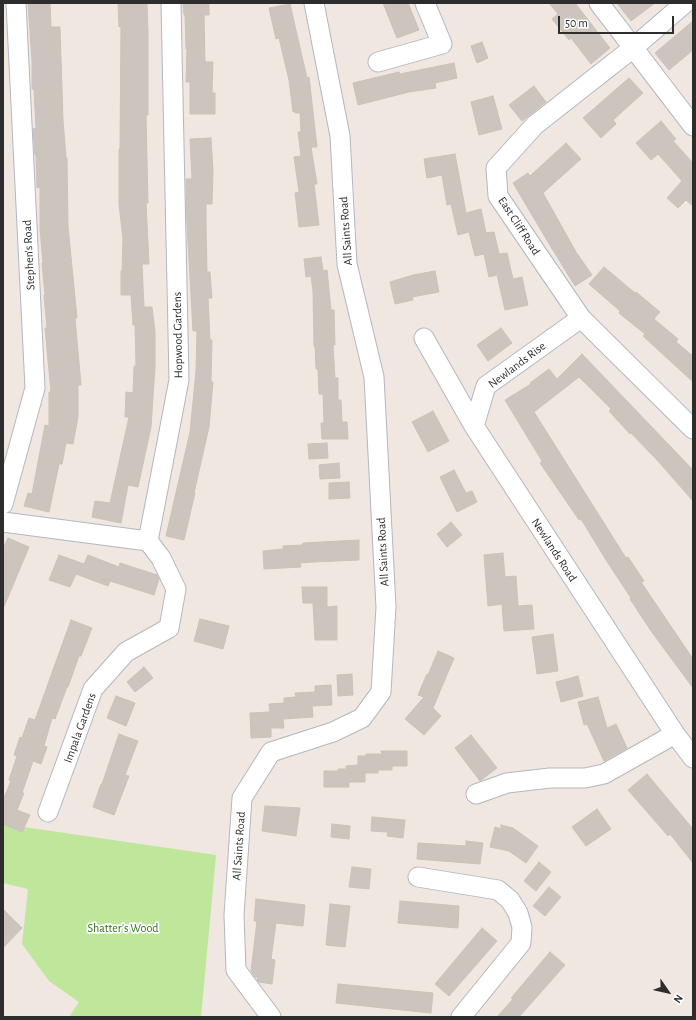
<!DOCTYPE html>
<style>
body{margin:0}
#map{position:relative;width:696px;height:1020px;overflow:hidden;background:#efe7e0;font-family:"Alegreya Sans",sans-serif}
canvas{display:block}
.frame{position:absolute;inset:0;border:4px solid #2d2d2d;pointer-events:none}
.north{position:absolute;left:648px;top:972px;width:40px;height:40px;-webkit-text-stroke:3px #fff;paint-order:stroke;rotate:124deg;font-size:11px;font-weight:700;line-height:16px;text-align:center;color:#2d2d2d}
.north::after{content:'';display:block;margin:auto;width:14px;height:18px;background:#2d2d2d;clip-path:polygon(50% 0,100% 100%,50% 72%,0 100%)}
.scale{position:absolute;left:558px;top:16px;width:116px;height:18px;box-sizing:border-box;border:2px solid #2d2d2d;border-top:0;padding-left:5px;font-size:12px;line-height:14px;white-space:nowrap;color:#2d2d2d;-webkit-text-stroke:3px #fff;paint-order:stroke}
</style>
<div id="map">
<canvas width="696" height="1020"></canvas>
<div class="frame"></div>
<div class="north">N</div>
<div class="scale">50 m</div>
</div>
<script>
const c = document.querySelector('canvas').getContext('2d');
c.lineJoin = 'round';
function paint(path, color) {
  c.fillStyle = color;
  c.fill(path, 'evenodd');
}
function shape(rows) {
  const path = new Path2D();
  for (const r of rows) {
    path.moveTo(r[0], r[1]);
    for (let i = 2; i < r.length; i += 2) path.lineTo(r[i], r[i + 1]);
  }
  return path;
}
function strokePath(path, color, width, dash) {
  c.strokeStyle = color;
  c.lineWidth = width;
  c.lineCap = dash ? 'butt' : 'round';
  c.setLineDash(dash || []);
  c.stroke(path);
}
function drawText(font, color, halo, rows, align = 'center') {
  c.font = font + ' "Alegreya Sans",sans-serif';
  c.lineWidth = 3.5;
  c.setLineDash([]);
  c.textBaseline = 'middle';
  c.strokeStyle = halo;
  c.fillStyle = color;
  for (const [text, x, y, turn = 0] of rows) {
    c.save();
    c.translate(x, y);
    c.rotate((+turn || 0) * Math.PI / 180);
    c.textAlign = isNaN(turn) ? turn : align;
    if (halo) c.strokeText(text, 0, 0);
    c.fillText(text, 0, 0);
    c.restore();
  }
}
const green = shape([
 [3,824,216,855,201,1017,69,1017,79,1002,49,981,22,944,28,889,3,883]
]);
const building = shape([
 [28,3,50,3,51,27,60,27,63,120,66,158,67,158,68,226,77,318,75,318,81,385,78,385,78,417,73,444,66,443,62,464,59,464,49,512,24,506,28,493,32,494,45,425,49,426,49,392,51,392,45,328,47,328,44,295,45,295,42,263,43,263,40,229,40,187,37,188,36,155,35,155,33,129,36,128,34,89,32,89,32,61,28,3],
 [118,3,147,3,148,31,148,115,146,115,148,203,146,203,149,264,142,264,144,307,152,307,155,332,155,367,151,427,138,487,128,485,121,523,92,517,95,501,110,503,129,417,125,417,126,392,133,393,134,366,136,366,135,325,133,325,131,295,121,295,121,271,122,271,123,239,119,204,119,149,120,149,121,26,119,27,118,3],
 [183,3,209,3,209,15,204,15,205,62,213,62,212,93,215,93,215,114,190,114,190,82,186,82,187,49,186,49,185,15,184,15,183,3],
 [383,3,408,3,419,30,397,38,383,3],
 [549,3,575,3,610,48,591,64,571,38,569,40,552,19,558,14,549,3],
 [617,3,655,3,631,21,617,3],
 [290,4,307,78,309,77,317,147,311,147,317,184,314,184,319,225,299,227,295,193,299,192,294,157,301,156,298,132,301,132,300,113,295,113,295,111,293,112,289,80,279,38,276,39,269,8,290,4],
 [693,21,693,50,669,70,655,53,693,21],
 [482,42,488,58,477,63,471,46,482,42],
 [454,63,457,78,435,83,436,88,409,92,358,105,353,83,399,72,400,74,454,63],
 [629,78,643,93,613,120,616,124,601,138,583,118,629,78],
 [534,86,546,102,522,121,509,105,534,86],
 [493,96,502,129,479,135,471,102,493,96],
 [661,121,676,139,673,141,693,163,693,206,686,200,678,208,667,198,682,181,658,154,651,160,636,143,661,121],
 [211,138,213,171,212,204,206,204,206,224,207,272,210,272,212,298,208,298,210,340,212,340,211,382,213,382,209,427,194,493,195,493,184,540,166,536,190,432,196,371,197,331,193,331,187,225,186,179,192,179,190,139,211,138],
 [566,143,581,159,543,193,576,252,592,275,575,286,551,247,513,183,528,173,530,176,566,143],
 [455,154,466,213,481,209,486,233,494,232,499,254,507,253,513,279,522,277,528,305,505,310,497,275,489,277,484,254,475,256,469,232,458,235,451,204,447,205,442,175,427,178,424,159,455,154],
 [321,257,323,271,327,270,331,310,334,310,335,345,333,345,335,378,338,378,338,400,341,400,342,422,347,422,348,439,322,439,321,423,324,423,323,394,319,394,318,369,316,369,315,346,314,346,313,291,311,276,306,277,304,259,321,257],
 [604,267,635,293,636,292,660,312,654,319,678,339,676,342,693,356,693,382,643,336,645,334,619,313,620,311,589,284,604,267],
 [435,271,439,292,412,297,413,300,395,304,390,282,413,275,435,271],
 [501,328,512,343,488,361,477,345,501,328],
 [582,354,693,470,693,501,657,460,631,433,630,434,609,411,611,409,579,377,534,412,626,558,628,557,644,581,641,582,693,659,693,688,651,631,630,599,631,598,606,560,581,519,579,520,540,463,542,461,505,400,531,384,530,383,549,369,557,379,582,354],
 [433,411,449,441,428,452,412,422,433,411],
 [327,443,328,458,309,459,308,444,327,443],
 [339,463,340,478,320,479,319,465,339,463],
 [454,470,466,493,472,491,477,502,457,512,440,477,454,470],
 [349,482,350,498,329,499,329,483,349,482],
 [451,522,462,535,447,547,437,534,451,522],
 [8,538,29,547,3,609,3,549,8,538],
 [359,540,359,560,313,562,300,563,301,567,264,569,263,551,283,549,283,546,303,545,303,543,359,540],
 [503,553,505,577,516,576,518,606,532,605,534,629,504,631,502,604,488,606,484,555,503,553],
 [59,555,84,564,88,555,119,567,120,563,157,575,159,579,154,595,110,581,108,586,76,574,70,587,49,580,59,555],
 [302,587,327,587,327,607,337,606,337,640,315,640,313,603,303,603,302,587],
 [200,619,229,626,223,649,194,641,200,619],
 [71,620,92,628,81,656,79,656,68,687,67,687,55,719,52,718,44,746,47,747,41,764,33,761,22,793,24,793,17,810,30,815,22,832,3,824,3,800,11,781,9,780,17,756,14,755,20,737,22,738,29,718,35,720,71,620],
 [553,634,558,671,537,674,532,637,553,634],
 [438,651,454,658,433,708,441,716,424,735,405,719,424,697,418,695,427,674,428,675,438,651],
 [144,667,153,678,135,692,127,682,144,667],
 [352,674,353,695,338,696,337,675,352,674],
 [578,676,583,696,561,702,556,682,578,676],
 [331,685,332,705,312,706,313,717,283,719,284,728,271,728,271,737,251,738,250,713,270,712,269,704,284,703,284,698,296,697,295,693,315,692,315,686,331,685],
 [116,696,135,703,126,726,107,718,116,696],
 [598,697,607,728,616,724,627,748,604,761,587,724,584,725,578,702,598,697],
 [119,734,138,741,125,775,129,776,114,815,93,807,101,784,102,784,119,734],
 [471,735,497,768,480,781,455,748,471,735],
 [381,751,407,751,407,766,392,766,392,770,378,770,378,773,365,773,365,782,349,782,349,787,324,787,324,771,338,771,338,769,346,769,346,766,358,765,358,756,366,756,366,754,382,754,381,751],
 [647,774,693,829,693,863,670,834,668,836,628,790,647,774],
 [265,806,300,808,296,836,262,831,265,806],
 [597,809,611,829,586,846,572,827,597,809],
 [372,817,405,820,403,838,387,836,388,832,371,831,372,817],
 [332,824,350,826,349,839,331,837,332,824],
 [501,825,513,828,538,846,526,863,509,851,490,847,495,827,501,829,501,825],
 [466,841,483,843,480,864,417,859,418,843,466,846,466,841],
 [539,862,551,872,536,891,524,881,539,862],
 [352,867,371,869,369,889,349,887,352,867],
 [549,887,561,897,545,916,533,906,549,887],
 [256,899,305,905,303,926,276,923,271,959,275,960,272,984,259,982,257,980,258,977,255,977,251,971,257,921,254,921,256,899],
 [400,901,459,906,458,928,398,923,400,901],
 [330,904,350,906,345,947,326,945,330,904],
 [3,909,22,928,3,948,3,909],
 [482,928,497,941,449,996,435,984,482,928],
 [550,952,565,965,519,1017,497,1017,513,999,511,998,550,952],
 [338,984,433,993,431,1013,336,1003,338,984]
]);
const minor = shape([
 [599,3,693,126],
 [685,3,633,48,535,125,496,168,498,196,581,318,693,429],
 [378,62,442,44,425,3],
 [424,338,474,426,675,734,693,758],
 [474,426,486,386,581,318],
 [3,504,35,388,16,3],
 [3,522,148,541,179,380,171,3],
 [476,794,507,783,550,778,585,778,604,774,675,734],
 [48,812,93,689,126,652,169,628,176,589,161,558,148,541],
 [418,877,498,890,510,900,518,913,522,927,521,943,461,1017],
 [271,1017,236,970,234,915,242,798,271,752,333,732,362,718,381,692,386,607,374,377,347,264,340,136,314,3]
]);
const streetNames = [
 ["East Cliff Road",519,226,57],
 ["All Saints Road",346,231,-94],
 ["Stephen's Road",29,255,-93],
 ["Hopwood Gardens",178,335,-91],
 ["Newlands Rise",517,365,-37],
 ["Newlands Road",554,550,57],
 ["All Saints Road",383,552,-93],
 ["Impala Gardens",80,728,-70],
 ["All Saints Road",239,846,-86]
];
const parkNames = [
 ["Shatter's Wood",123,928]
];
paint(green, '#bee79b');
paint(building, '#cbc5be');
strokePath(building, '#cbc2b9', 1);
strokePath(minor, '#b3b7c1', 21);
strokePath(minor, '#fff', 19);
drawText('12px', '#2d2d2d', '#fff', streetNames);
drawText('12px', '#356f18', '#fff', parkNames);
</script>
